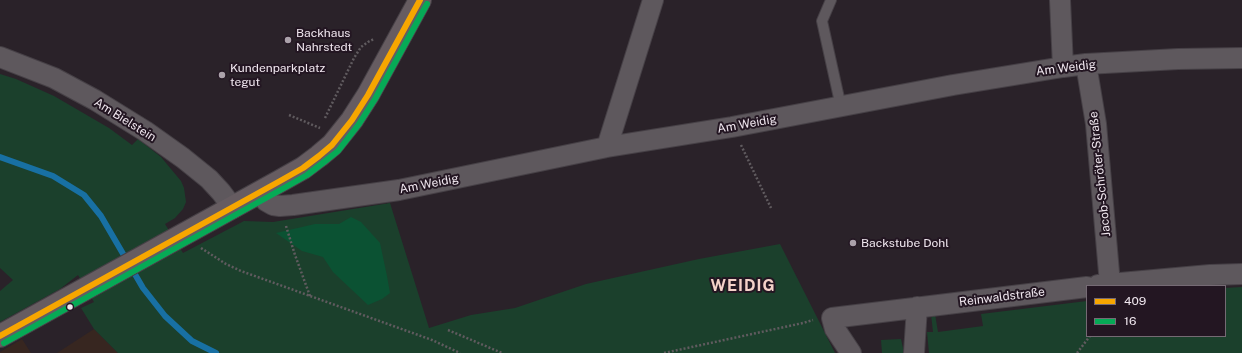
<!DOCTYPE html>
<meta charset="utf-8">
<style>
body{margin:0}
#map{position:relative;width:1242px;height:353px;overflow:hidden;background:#2a2229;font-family:"Public Sans",sans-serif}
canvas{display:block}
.legend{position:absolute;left:1086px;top:285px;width:140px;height:52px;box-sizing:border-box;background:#231622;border:1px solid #756a74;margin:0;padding:5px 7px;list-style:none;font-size:12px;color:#f0e7ef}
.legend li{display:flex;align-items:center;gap:8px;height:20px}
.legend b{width:20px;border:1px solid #756a74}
</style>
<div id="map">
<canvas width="1242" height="353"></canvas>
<ul class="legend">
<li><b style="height:5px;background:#f7a600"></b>409</li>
<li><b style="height:5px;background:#06aa56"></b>16</li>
</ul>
</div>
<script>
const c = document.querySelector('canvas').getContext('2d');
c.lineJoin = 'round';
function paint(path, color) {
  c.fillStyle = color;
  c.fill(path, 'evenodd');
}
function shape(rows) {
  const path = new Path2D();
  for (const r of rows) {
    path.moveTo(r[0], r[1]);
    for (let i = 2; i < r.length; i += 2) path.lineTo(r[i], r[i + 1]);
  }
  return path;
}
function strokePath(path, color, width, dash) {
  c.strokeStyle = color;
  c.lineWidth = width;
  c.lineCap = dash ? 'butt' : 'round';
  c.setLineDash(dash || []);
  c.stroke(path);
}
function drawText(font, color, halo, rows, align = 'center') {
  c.font = font + ' "Public Sans",sans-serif';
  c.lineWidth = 4;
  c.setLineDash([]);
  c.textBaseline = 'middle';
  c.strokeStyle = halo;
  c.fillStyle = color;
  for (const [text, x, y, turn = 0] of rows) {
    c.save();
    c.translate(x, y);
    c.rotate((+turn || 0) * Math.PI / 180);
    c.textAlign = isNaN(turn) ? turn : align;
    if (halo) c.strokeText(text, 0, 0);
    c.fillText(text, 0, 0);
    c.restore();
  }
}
const commercial = shape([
 [94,329,118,353,57,353],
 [22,339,31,353,0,353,0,352]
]);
const green = shape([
 [0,74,16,79,54,96,109,128,132,145,138,139,161,157,181,181,184,188,186,202,183,209,175,218,165,224,183,253,244,221,273,222,390,203,429,328,471,315,515,308,586,284,699,259,780,244,835,353,118,353,94,329,81,308,94,302,78,275,60,289,0,322,0,291,13,280,0,268],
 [1242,287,1242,353,929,353,927,332,933,332,931,314,935,314,938,332,983,326,981,314,1087,301,1087,336,1225,336,1225,288],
 [901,339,904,353,882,353,881,340]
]);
const forest = shape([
 [351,217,361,222,380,243,387,276,390,293,382,299,368,305,333,272,323,257,302,251,276,233,315,224,339,224]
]);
const stream = shape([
 [0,157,53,176,84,195,101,216,143,288,165,316,192,341,216,353]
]);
const path = shape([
 [289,115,320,128],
 [325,118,354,58,361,47,368,42,374,39],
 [741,145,771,208],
 [286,226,295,255,310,296],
 [201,248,226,264,241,271,432,340,460,353],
 [448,330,502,353],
 [664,353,803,323,813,320],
 [1077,353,1090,336]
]);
const lane = shape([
 [831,0,822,21,841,107]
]);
const street = shape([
 [1060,0,1063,67],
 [0,57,54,78,95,100,145,131,183,158,209,179,221,192,233,208],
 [1086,64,1096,124,1110,284],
 [607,147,653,0],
 [260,192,266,201,273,205,280,206,293,205,399,190,607,147,732,127,953,85,1063,67,1086,64,1178,59,1242,58],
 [1098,285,1210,275,1242,274],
 [851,353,835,329,832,318,1087,287],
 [914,353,917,307]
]);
const secondary = shape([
 [0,336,280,181,303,168,319,156,332,145,352,120,368,95,420,0]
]);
const bus1 = shape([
 [0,336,280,181,303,168,319,156,332,145,352,120,368,95,420,0]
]);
const bus2 = shape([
 [4,343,284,188,307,175,324,162,338,151,359,124,375,99,427,4]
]);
const markers = [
 [288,40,4,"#aba2aa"],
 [222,75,4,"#aba2aa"],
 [853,243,4,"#aba2aa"],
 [70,307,3.5,"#f0e7ef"]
];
const poiNames = [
 ["Backhaus",296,33],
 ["Nahrstedt",296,47],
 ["Kundenparkplatz",230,68],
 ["tegut",230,82],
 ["Backstube Dohl",861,243]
];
const streetNames = [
 ["Am Weidig",1066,68,-7],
 ["Am Bielstein",125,120,32],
 ["Am Weidig",747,124,-10],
 ["Jacob-Schröter-Straße",1100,174,-96],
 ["Am Weidig",429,184,-11],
 ["Reinwaldstraße",1002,297,-7]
];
const districtNames = [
 ["WEIDIG",743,286]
];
paint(commercial, '#372620');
paint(green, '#1b402c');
paint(forest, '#0b5233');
strokePath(stream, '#1870a3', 6);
strokePath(lane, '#464046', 12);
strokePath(street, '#464046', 22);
strokePath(secondary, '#464046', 24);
strokePath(path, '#605b5f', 2.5, [2, 2]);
strokePath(lane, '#5e585d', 10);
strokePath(street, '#5e585d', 20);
strokePath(secondary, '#665c61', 22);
strokePath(bus1, '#f7a600', 6);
strokePath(bus2, '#06aa56', 6);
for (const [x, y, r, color] of markers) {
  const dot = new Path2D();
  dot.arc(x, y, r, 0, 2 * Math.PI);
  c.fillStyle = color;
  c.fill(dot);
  strokePath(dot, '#231622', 1.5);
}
drawText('12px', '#f0e7ef', '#231622', poiNames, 'left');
drawText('12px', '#f0e7ef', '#231622', streetNames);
c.letterSpacing = '1px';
drawText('bold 16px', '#f4d2c9', '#231622', districtNames);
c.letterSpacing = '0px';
</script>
